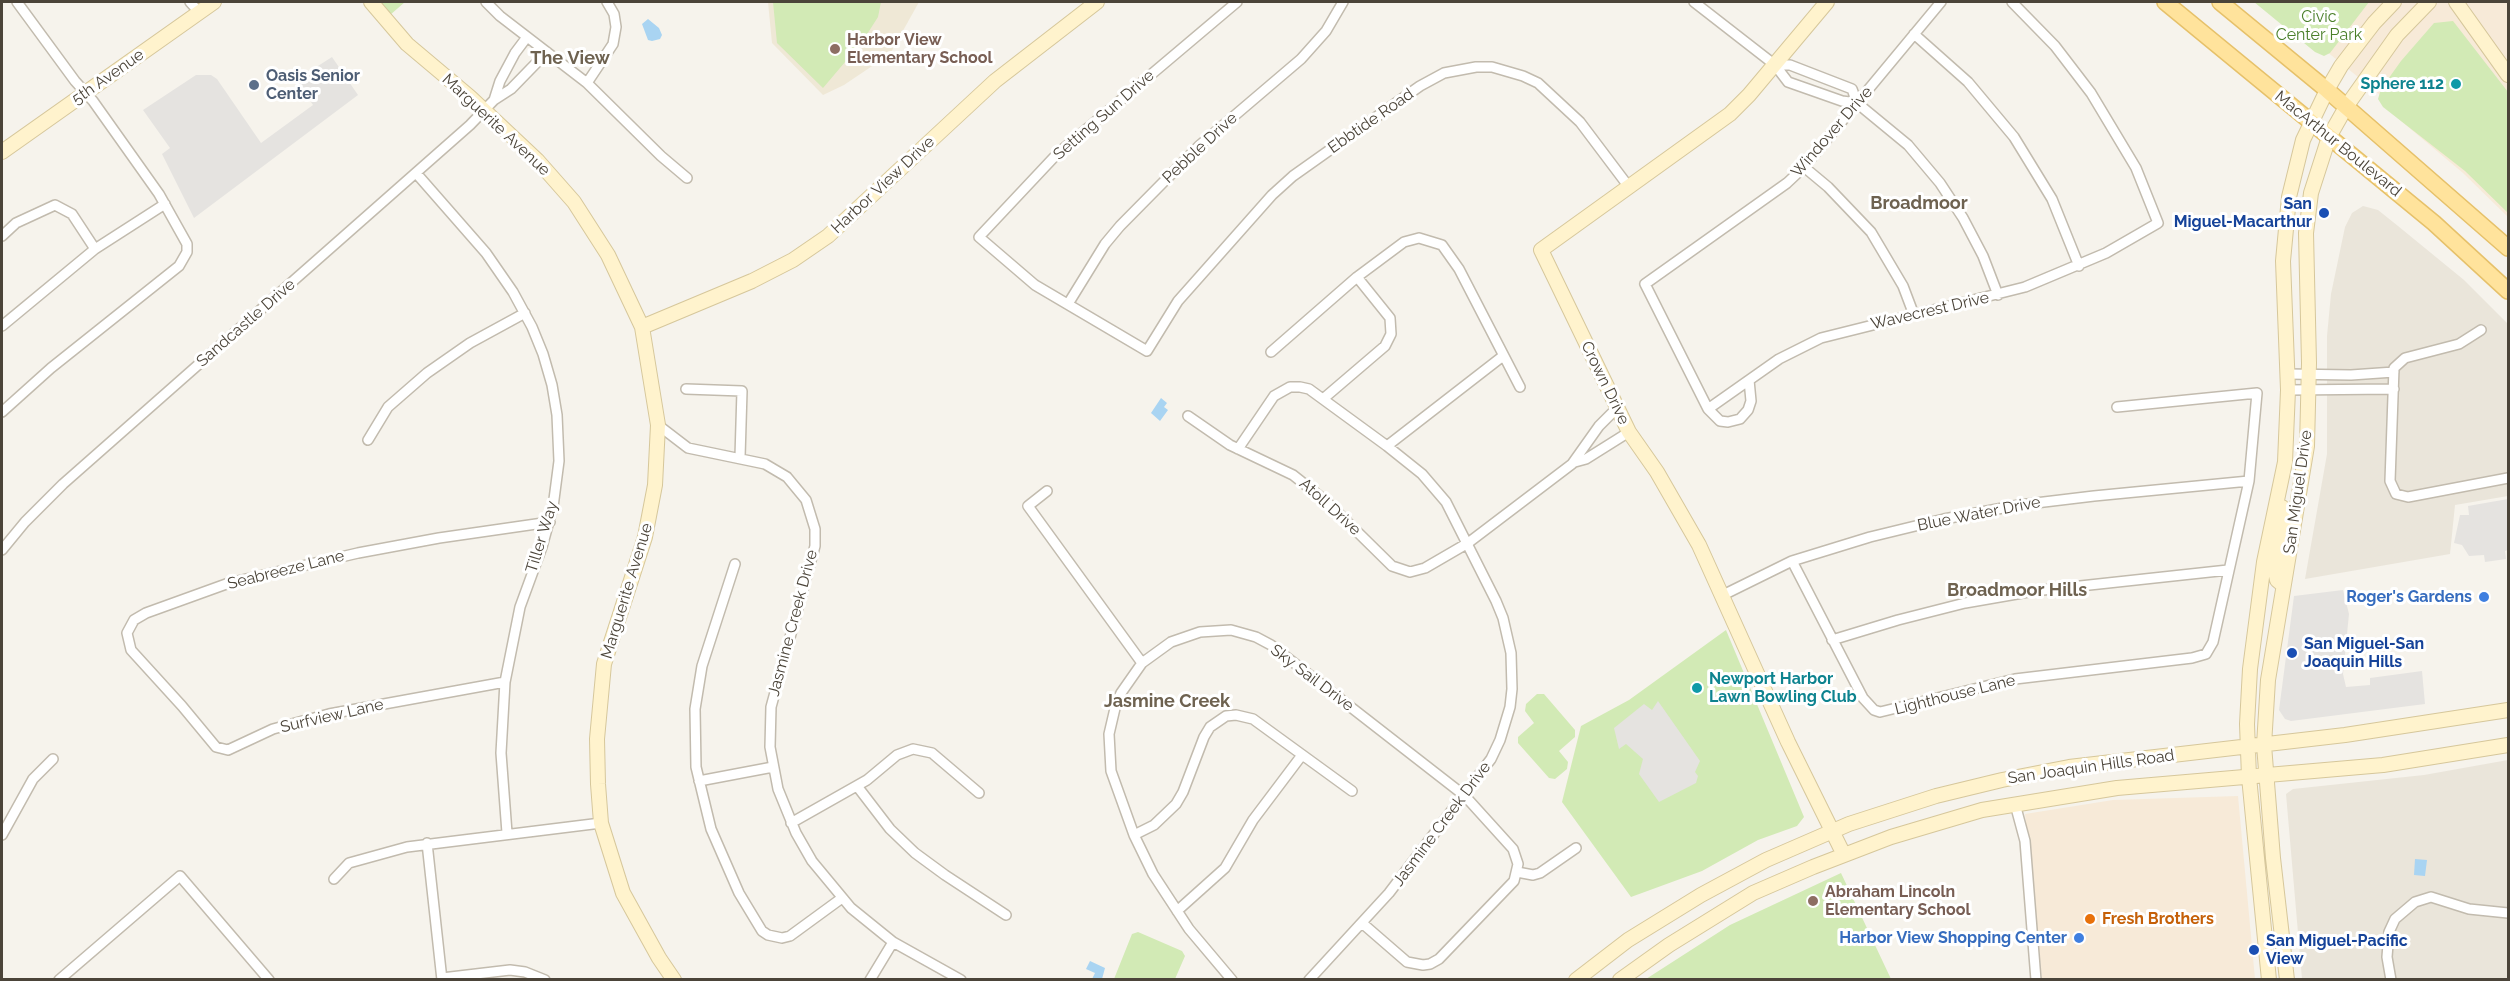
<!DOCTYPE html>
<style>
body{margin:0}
#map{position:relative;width:2510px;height:981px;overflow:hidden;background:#f6f3ec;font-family:Raleway,sans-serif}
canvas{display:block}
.frame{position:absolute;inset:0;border:3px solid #4b4439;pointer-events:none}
</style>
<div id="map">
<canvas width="2510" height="981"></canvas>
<div class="frame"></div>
</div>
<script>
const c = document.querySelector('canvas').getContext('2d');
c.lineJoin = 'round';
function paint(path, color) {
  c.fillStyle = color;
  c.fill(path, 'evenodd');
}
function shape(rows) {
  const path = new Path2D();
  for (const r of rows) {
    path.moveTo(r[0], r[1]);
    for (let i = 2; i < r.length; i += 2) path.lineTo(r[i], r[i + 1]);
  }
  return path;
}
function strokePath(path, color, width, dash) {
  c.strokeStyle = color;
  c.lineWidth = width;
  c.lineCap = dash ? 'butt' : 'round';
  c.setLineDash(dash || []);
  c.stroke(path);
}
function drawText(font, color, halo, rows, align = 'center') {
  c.font = font + ' Raleway,sans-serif';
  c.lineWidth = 6;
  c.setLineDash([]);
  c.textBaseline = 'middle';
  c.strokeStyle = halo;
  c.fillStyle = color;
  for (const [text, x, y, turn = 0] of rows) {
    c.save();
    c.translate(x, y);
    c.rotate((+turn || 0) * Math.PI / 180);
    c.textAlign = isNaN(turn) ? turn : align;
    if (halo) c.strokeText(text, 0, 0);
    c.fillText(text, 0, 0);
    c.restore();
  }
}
const residential = shape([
 [2363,206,2378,210,2398,226,2464,280,2508,324,2508,496,2455,505,2450,554,2305,579,2327,454,2327,336,2331,294,2345,227,2352,213],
 [2508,760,2508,979,2302,979,2286,794,2293,789,2424,775]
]);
const commercial = shape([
 [2257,2,2508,2,2508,217,2463,173,2382,105,2379,94,2326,51],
 [2238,796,2255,979,2042,979,2025,814,2113,800]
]);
const education = shape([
 [768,2,919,2,890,54,844,85,823,95,772,43]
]);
const green = shape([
 [380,2,405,2,390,15],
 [773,2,881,2,878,17,862,42,823,88,777,43],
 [2254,2,2369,2,2330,53,2324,56,2315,52],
 [2453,21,2508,92,2508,213,2465,171,2383,107,2378,99,2381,89,2401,61,2434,23],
 [1726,630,1804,817,1797,826,1758,840,1702,871,1631,897,1562,802,1581,726,1629,700],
 [1537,694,1544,694,1575,730,1575,737,1559,751,1568,762,1567,769,1555,779,1549,778,1518,743,1518,737,1534,723,1525,711,1526,704],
 [1841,873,1891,979,1646,979,1730,925],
 [1138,932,1182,951,1185,956,1175,979,1114,979,1132,934]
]);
const parking = shape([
 [332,57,358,95,194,218,162,154,170,148,143,110,196,75,211,75,217,79,261,143,313,105,296,80],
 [2508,499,2508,550,2505,551,2506,559,2485,562,2484,555,2469,556,2462,545,2454,543,2460,515,2469,515,2468,506],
 [2343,590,2349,614,2343,674,2346,687,2370,685,2370,678,2422,671,2425,704,2291,721,2285,719,2279,710,2294,596],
 [1658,701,1700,761,1695,772,1698,776,1696,783,1659,802,1639,774,1643,759,1626,744,1619,749,1614,728,1644,704,1652,710]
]);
const water = shape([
 [648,19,659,28,662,35,660,39,652,41,648,40,642,24],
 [1161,398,1167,403,1164,407,1168,410,1160,421,1151,413],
 [2415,859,2427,860,2425,876,2414,875],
 [1090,961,1105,968,1102,979,1092,979,1095,973,1086,969]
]);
const street = shape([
 [190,2,199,12],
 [486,2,500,16,587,83,661,156,687,178],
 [1237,2,1057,154,979,237,1035,285,1147,351,1178,301,1272,195,1293,176,1420,86,1444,73,1476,67,1492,67,1523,76,1538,83,1580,122,1629,187],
 [1694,2,1775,65,1788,82,1842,101,1857,103,1908,145,1940,183,1963,218,1983,256,1998,295],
 [1914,34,1968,82,2014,137,2052,199,2079,266],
 [1775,65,1790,65,1852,89,1857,103],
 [587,83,613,44,616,27,614,14,607,2],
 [494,100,500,81,515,53,527,37],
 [1804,167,1828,187,1871,232,1903,286,1914,315],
 [416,173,486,253,513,292,532,327,543,354,552,385,557,415,559,461,553,507,542,547,520,607,505,682,501,753,507,833],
 [2,236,16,223,55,205,72,214,95,249],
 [1068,304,1105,244,1120,226,1200,145,1301,59,1326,31,1343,2],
 [2,326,95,249,165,204],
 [2481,330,2459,344,2405,358,2394,368,2390,481,2396,494,2408,497,2508,478],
 [1271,352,1357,277,1404,242,1419,238,1442,245,1459,269,1520,387],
 [2288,374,2351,375,2394,372],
 [1749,380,1751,401,1748,410,1740,419,1728,422,1720,421,1708,409,1645,284,1787,183,1804,167,1941,2],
 [686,389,742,391,740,457],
 [2288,390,2394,389],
 [1323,399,1385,346,1391,334,1390,318,1357,277],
 [1708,409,1779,359,1821,338,2025,287,2106,253,2158,223,2136,168,2091,93,2055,46,2012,2],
 [2,412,51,368,179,266,187,252,187,244,159,194,93,101,75,81,17,2],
 [1188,416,1230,445,1293,475,1327,502,1392,566,1410,572,1425,568,1468,543,1572,464,1599,426,1617,408],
 [658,425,688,448,765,464,787,477,806,500,815,529,815,546,771,707,770,747,778,789,796,833,812,861,851,908,893,942,961,980],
 [368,440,388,407,427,373,470,343,525,313],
 [1387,446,1503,356],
 [1238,449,1274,396,1290,387,1300,387,1309,389,1387,446,1422,474,1446,502,1496,601,1503,618,1511,653,1512,689,1510,707,1500,740,1491,759,1389,893,1309,980],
 [1575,462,1586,459,1629,432],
 [1047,491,1028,506,1142,663],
 [2,550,25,522,63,484,470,125,494,100,511,89,547,52],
 [1792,561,1863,698,1874,710,1880,712,2015,679,2192,658,2206,654,2213,642,2249,481,2257,393,2117,407],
 [735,564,702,666,695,709,696,767,711,829,739,893,762,931,768,935,782,938,790,936,842,898],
 [1721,596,1792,561,1870,537,1944,519,2019,505,2094,496,2249,481],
 [1832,640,1898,620,1965,603,2034,591,2228,570],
 [505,682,329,714,273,729,228,750,216,747,182,706,131,650,127,633,134,620,146,613,229,583,358,553,439,538,550,522],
 [699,781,773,767],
 [857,786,890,829,915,853,945,875,1006,915],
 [2015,804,2025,841,2036,980],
 [791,823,867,780,897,755,913,749,932,753,979,793],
 [2,835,33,779,53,759],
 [1134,835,1154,825,1176,804,1183,792,1204,737,1210,727,1226,716,1236,715,1253,719,1352,791],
 [427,843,442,980],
 [1517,872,1533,875,1540,873,1576,848],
 [334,879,349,863,407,847,601,823],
 [1177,911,1225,868,1253,820,1302,755],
 [442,978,510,970,525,972,545,980],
 [59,980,180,876,269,980],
 [870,980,893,942],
 [1232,980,1189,929,1153,874,1134,835,1111,771,1109,734,1116,704,1121,693,1142,663,1171,642,1200,632,1231,630,1256,637,1271,645,1465,796,1513,849,1518,864,1514,881,1439,959,1430,964,1423,965,1407,962,1362,923],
 [2391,980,2387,957,2389,932,2395,919,2415,902,2431,897,2469,909,2508,913]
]);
const secondary = shape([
 [371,2,407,44,470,97,537,160,574,202,608,255,642,327,658,425,655,485,645,537,604,664,597,739,598,784,601,823,623,893,659,958,674,980],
 [1827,2,1749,95,1730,114,1541,250,1629,432,1657,472,1699,545,1788,742,1844,855],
 [2456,2,2508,75],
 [2,152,214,2],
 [642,327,752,281,793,260,828,236,995,81,1097,2],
 [2282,507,2283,516,2275,571,2277,580,2283,585],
 [1576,980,1628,940,1701,895,1766,860,1849,824,1936,796,2002,780,2069,767,2345,735,2508,710],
 [1620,980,1669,945,1753,893,1813,867,1891,837,1982,810,2117,788,2383,765,2508,745],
 [2269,980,2249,777,2247,724,2250,669,2264,562,2285,462,2288,390,2283,261,2289,197,2303,140,2327,90,2341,66,2374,23,2394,2],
 [2287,980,2273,858,2264,745,2268,680,2307,446,2309,363,2306,233,2311,193,2329,137,2346,107,2397,35,2429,2]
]);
const primary = shape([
 [2165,2,2434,223,2508,291],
 [2220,2,2327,90,2508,248]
]);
const markers = [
 [835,49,6,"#8d6e63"],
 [2456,84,6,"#0f9aa8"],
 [254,85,6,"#5c6f8a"],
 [2324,213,6,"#1a4fb4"],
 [2484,597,6,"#3f7fe0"],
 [2292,653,6,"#1a4fb4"],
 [1697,688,6,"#0f9aa8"],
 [1813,901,6,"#8d6e63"],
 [2090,919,6,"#e8710a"],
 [2079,938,6,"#3f7fe0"],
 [2254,950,6,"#1a4fb4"]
];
const parkNames = [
 ["Civic",2319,17],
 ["Center Park",2319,35]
];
const educationNames = [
 ["Harbor View",847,40],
 ["Elementary School",847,58],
 ["Abraham Lincoln",1825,892],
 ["Elementary School",1825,910]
];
const serviceNames = [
 ["Oasis Senior",266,76],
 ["Center",266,94]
];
const streetNames = [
 ["5th Avenue",108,77,-35],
 ["Setting Sun Drive",1104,115,-41],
 ["Ebbtide Road",1371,121,-35],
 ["Marguerite Avenue",496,125,43],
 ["Windover Drive",1832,132,-49],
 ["MacArthur Boulevard",2338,144,39],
 ["Pebble Drive",1200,148,-43],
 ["Harbor View Drive",883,185,-43],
 ["Wavecrest Drive",1930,311,-13],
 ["Sandcastle Drive",246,323,-41],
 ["Crown Drive",1605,383,64],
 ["San Miguel Drive",2298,492,-82],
 ["Atoll Drive",1330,507,42],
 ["Blue Water Drive",1979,514,-11],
 ["Tiller Way",542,537,-73],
 ["Seabreeze Lane",286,570,-14],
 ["Marguerite Avenue",627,591,-73],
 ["Jasmine Creek Drive",793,623,-75],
 ["Sky Sail Drive",1312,678,37],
 ["Lighthouse Lane",1955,695,-14],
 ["Surfview Lane",332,716,-13],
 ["San Joaquin Hills Road",2091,767,-8],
 ["Jasmine Creek Drive",1442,824,-53]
];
const cultureNames = [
 ["Sphere 112",2444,84],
 ["Newport Harbor",1709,679,"left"],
 ["Lawn Bowling Club",1709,697,"left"]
];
const transitNames = [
 ["San",2312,204,"right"],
 ["Miguel-Macarthur",2312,222,"right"],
 ["San Miguel-San",2304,644],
 ["Joaquin Hills",2304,662],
 ["San Miguel-Pacific",2266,941],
 ["View",2266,959]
];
const shopNames = [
 ["Roger's Gardens",2472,597],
 ["Harbor View Shopping Center",2067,938]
];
const foodNames = [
 ["Fresh Brothers",2102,919]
];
const neighbourhoodNames = [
 ["The View",570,59],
 ["Broadmoor",1919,204],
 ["Broadmoor Hills",2017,591],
 ["Jasmine Creek",1167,702]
];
paint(residential, '#eae5da');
paint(commercial, '#f7ead8');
paint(education, '#efe8d6');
paint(green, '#d2eab5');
paint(parking, '#e5e3e0');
paint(water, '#a9d4f2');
strokePath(street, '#c2bbae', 12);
strokePath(secondary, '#d6c79b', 16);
strokePath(primary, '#e6c16a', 18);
strokePath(street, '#fff', 9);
strokePath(secondary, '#fff3cd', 14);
strokePath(primary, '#ffe39c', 15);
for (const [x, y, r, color] of markers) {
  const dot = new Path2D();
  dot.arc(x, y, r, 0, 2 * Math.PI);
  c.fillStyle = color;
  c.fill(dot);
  strokePath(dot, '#fff', 2);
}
drawText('16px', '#4a7f2a', '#fff', parkNames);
drawText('bold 16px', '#785e54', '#fff', educationNames, 'left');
drawText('bold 16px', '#4e5e75', '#fff', serviceNames, 'left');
drawText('16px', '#4b4439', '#fff', streetNames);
drawText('bold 16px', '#0d838f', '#fff', cultureNames, 'right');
drawText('bold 16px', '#164399', '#fff', transitNames, 'left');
drawText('bold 16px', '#366cbe', '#fff', shopNames, 'right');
drawText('bold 16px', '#c56008', '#fff', foodNames, 'left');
drawText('bold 18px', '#6e6250', '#fff', neighbourhoodNames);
</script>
